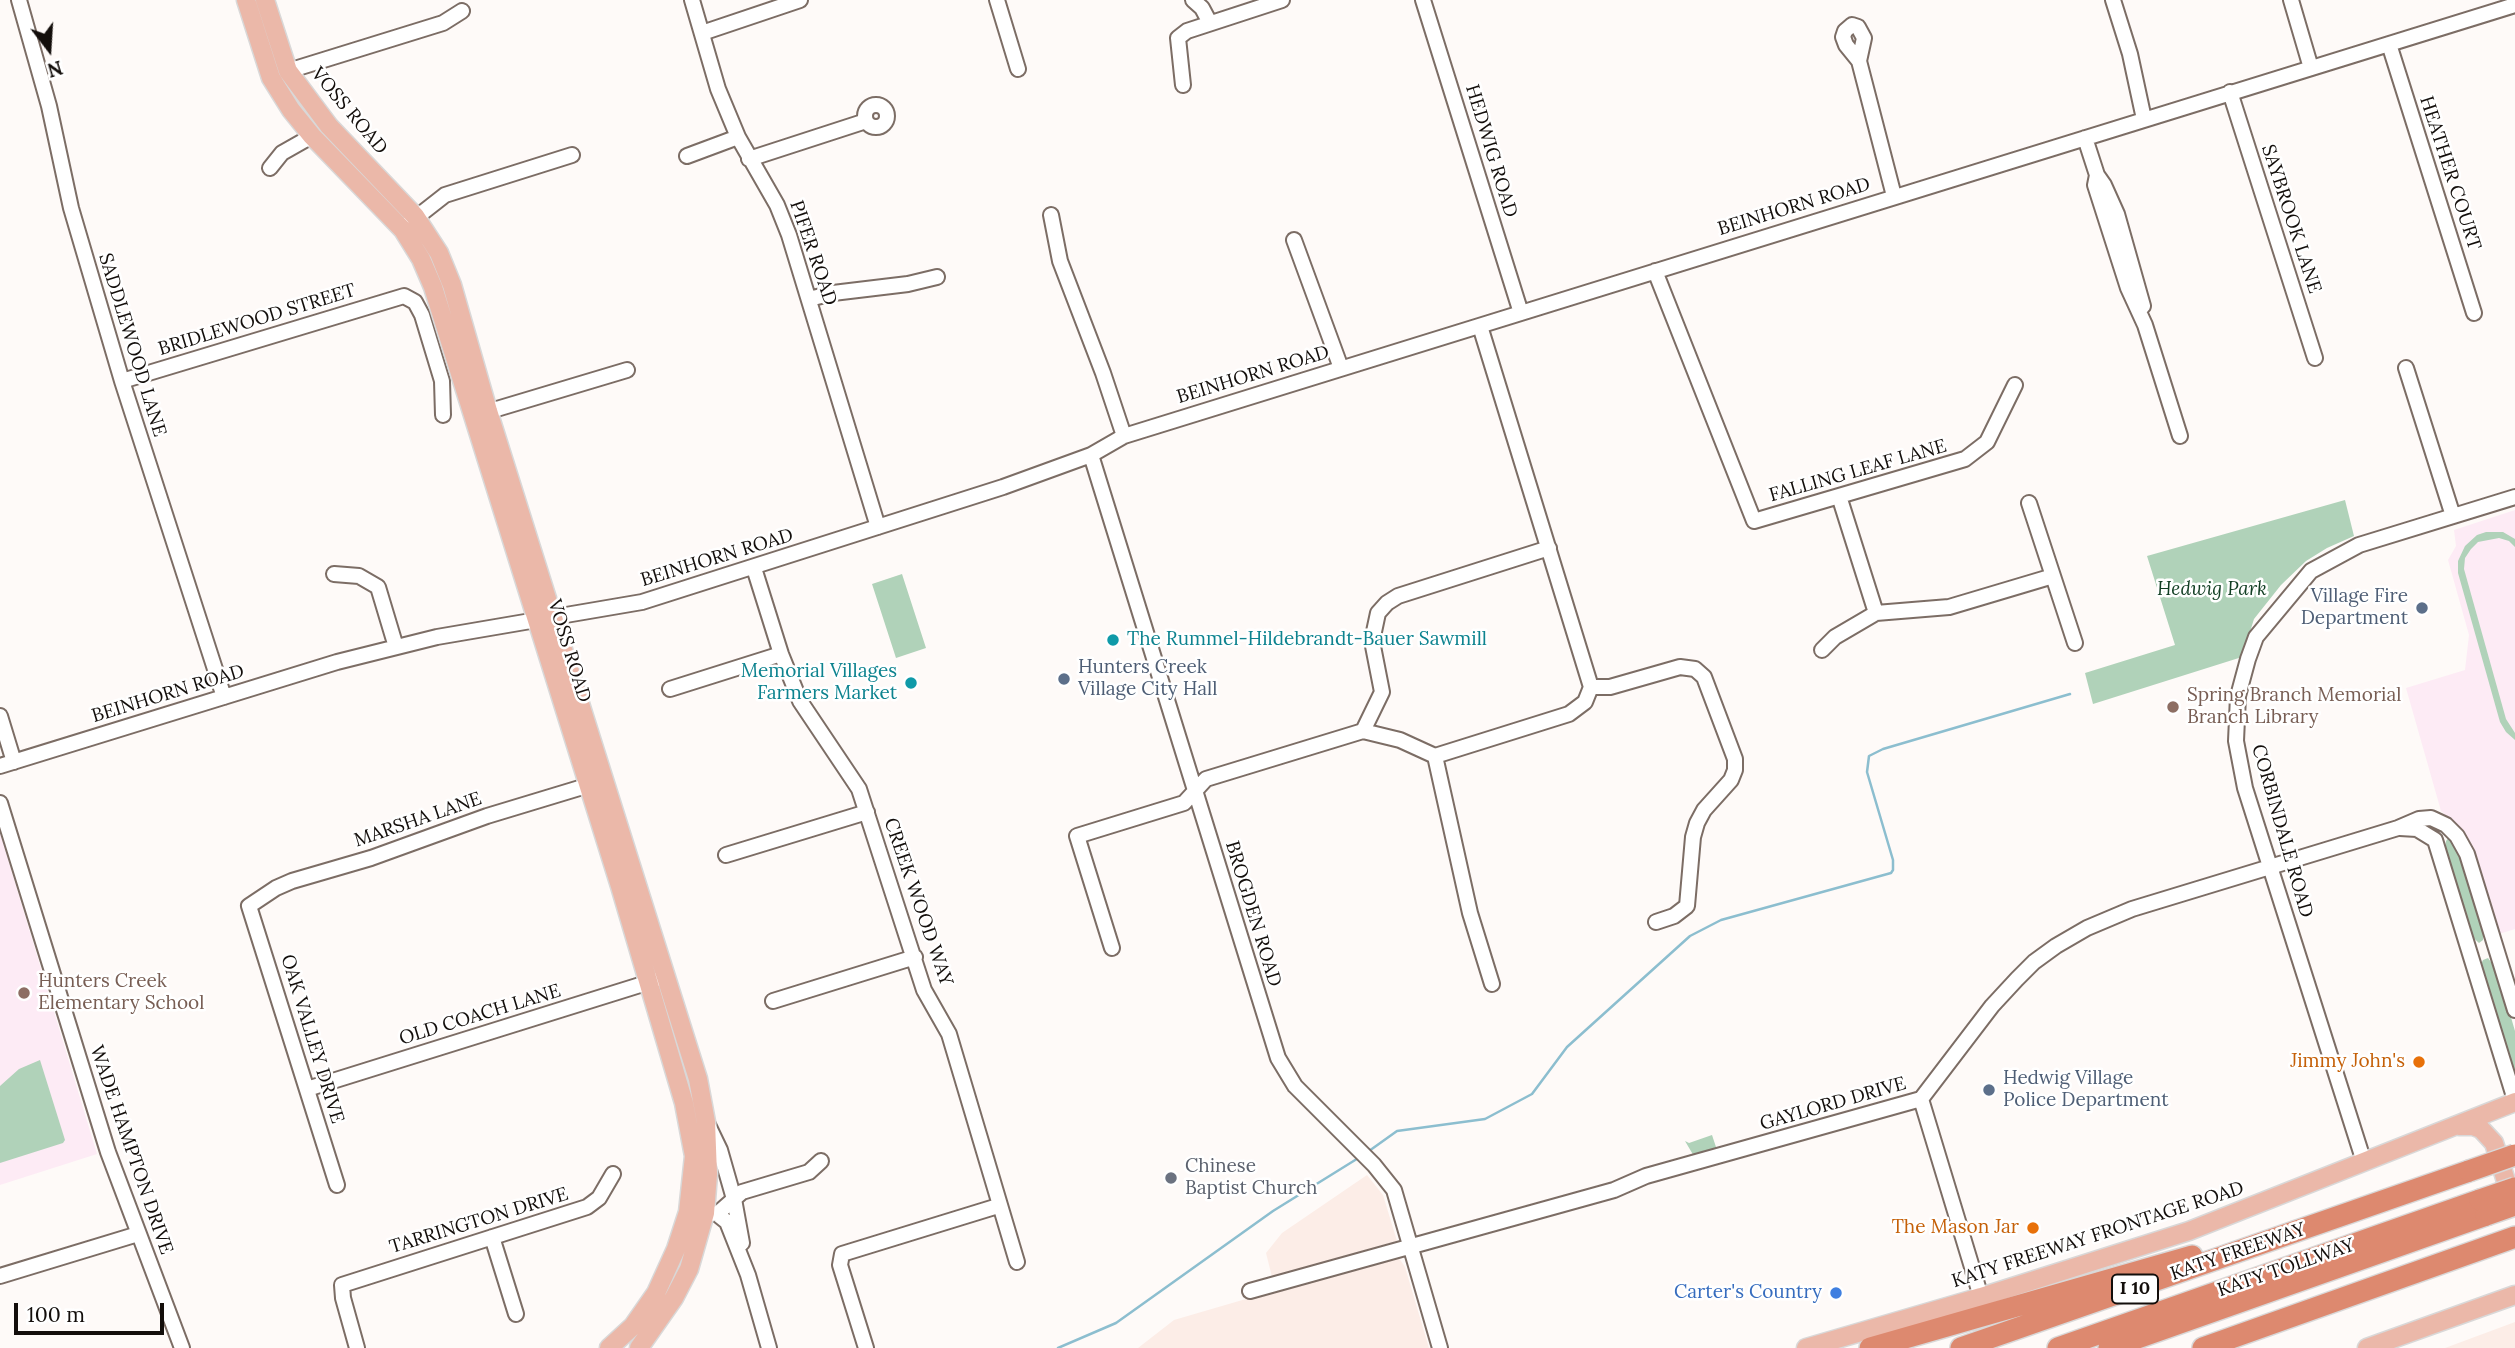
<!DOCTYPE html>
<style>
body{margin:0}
#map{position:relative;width:2515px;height:1348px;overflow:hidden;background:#fefaf8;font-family:Lora,serif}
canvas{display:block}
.north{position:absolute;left:14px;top:14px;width:70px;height:70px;-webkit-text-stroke:5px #fff;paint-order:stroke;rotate:163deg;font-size:19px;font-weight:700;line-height:28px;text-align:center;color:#130e0b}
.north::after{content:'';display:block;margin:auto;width:24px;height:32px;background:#130e0b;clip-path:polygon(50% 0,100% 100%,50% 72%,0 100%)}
.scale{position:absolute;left:14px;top:1303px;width:150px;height:32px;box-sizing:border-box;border:4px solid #130e0b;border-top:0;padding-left:9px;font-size:21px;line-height:24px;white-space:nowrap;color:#130e0b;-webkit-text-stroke:5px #fff;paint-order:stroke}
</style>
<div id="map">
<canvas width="2515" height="1348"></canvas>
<div class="north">N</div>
<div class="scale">100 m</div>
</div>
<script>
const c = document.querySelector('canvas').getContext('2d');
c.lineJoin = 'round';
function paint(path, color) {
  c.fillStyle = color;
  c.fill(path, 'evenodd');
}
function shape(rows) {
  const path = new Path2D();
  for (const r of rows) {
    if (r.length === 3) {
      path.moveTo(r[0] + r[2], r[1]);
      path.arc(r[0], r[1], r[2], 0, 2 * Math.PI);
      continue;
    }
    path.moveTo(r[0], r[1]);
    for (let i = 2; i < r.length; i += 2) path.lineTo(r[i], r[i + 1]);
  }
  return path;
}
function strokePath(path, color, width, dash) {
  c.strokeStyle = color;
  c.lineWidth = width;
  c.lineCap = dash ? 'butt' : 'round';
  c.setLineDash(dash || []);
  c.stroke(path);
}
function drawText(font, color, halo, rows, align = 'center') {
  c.font = font + ' Lora,serif';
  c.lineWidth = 5;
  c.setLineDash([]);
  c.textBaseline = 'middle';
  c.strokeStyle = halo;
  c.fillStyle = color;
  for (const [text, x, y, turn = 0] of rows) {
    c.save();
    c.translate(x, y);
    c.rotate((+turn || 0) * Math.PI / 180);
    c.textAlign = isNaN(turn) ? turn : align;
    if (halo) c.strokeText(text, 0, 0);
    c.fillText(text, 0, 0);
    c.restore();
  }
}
const commercial = shape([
 [1367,1175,1383,1195,1397,1241,1272,1277,1266,1253,1282,1233],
 [1393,1256,1399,1258,1405,1267,1429,1348,1138,1348,1174,1320],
 [2515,1322,2515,1348,2445,1348]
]);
const education = shape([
 [2515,510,2515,929,2499,934,2464,837,2457,826,2441,811,2406,688,2465,670,2469,635,2448,560,2456,546,2454,530],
 [0,833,97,1154,0,1185]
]);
const green = shape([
 [2345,500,2354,536,2327,548,2306,561,2281,585,2254,619,2242,657,2093,704,2085,673,2175,645,2147,556],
 [2486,532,2503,532,2515,539,2515,547,2509,541,2499,538,2478,542,2471,549,2465,558,2464,569,2506,719,2515,733,2515,740,2506,732,2500,722,2458,573,2458,561,2465,546,2477,535],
 [902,574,926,648,896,658,872,584],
 [2449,837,2459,845,2484,927,2483,940,2479,943,2468,933,2445,850,2446,841],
 [2488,958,2497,970,2515,1031,2515,1072,2481,976,2481,964,2483,960],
 [40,1060,65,1140,63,1143,0,1163,0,1086,19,1069],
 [1712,1135,1718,1153,1695,1158,1685,1141,1689,1143]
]);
const stream = shape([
 [1369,1151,1397,1131,1485,1119,1532,1094,1567,1047,1690,936,1721,920,1891,873,1893,870,1893,860,1867,772,1869,756,1883,749,2070,694],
 [1058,1348,1116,1323,1273,1211,1360,1157]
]);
const minor = shape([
 [19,0,49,106,71,208,122,381,224,697],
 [692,0,718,89,738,137,777,205,789,235,878,527],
 [997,0,1018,69],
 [1193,0,1202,8,1210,23],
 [1423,0,1521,313],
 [2113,0,2130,54,2144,119],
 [2291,0,2311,68],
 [702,33,800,0],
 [2389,44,2474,313],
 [1859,61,1846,45,1843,37,1845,31,1852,25,1858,27,1864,38,1859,61,1894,196],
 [288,71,443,23,462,11],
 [1183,85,1178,38,1187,31,1282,0],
 [2230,92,2315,358],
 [876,116,11],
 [2085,138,2097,175,2104,185,2117,214,2143,306],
 [687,156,738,137],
 [749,159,866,121],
 [270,168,282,153,312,136],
 [2097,175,2095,185,2128,288,2145,325,2180,436],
 [1051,215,1060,261,1103,373,1124,436],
 [408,224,445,195,572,155],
 [1294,240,1341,368],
 [1655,271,1754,521,1965,459,1987,442,2015,385],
 [809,299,833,293,908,284,937,277],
 [2406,368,2453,516],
 [122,381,404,296,415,302,422,315,442,381,443,415],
 [480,414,627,370],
 [1091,455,1278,1058,1295,1086,1374,1165,1394,1190,1440,1348],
 [1839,496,1876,613],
 [2029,503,2075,643],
 [754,568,781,654,800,701,859,789,924,990,949,1034,1017,1262],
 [334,574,359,576,378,587,396,647],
 [1822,650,1835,637,1876,613,1949,607,2053,576],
 [1591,687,1610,687,1680,667,1695,669,1704,677,1735,759,1735,770,1731,780,1704,810,1697,823,1693,837,1687,906,1674,916,1656,922],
 [670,689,781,654],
 [0,716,14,762],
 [1363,731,1400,740,1435,756,1569,714,1585,702,1591,687,1480,326],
 [1435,756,1470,913,1492,984],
 [0,766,337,662,437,637,642,602,1003,487,1091,455,1124,436,2515,5],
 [0,803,108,1152,182,1348],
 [2400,828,2417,829,2435,840],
 [2435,840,2515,1100],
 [726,855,867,812],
 [1112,948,1077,836,1184,803,1206,779,1363,731,1382,692,1372,641,1378,613,1387,603,1398,596,1549,548],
 [773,1001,915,957],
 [307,1089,656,980],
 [1921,1099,1981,1297],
 [708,1125,720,1150,734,1199,742,1243],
 [2364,1162,2245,788,2236,741,2238,696,2248,659,2256,637,2311,571,2359,545,2515,497],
 [337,1185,249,906,276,888,292,881,371,858,487,816,596,783],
 [697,1212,717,1214,727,1222,748,1275,769,1348],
 [717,1214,742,1192,809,1172,821,1161],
 [492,1237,516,1314],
 [0,1276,138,1234],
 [1250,1291,1614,1190,1646,1176,1921,1099,1992,1006,2017,979,2034,962,2056,946,2087,928,2132,909,2398,828,2419,819,2431,818,2446,825,2457,836,2467,854,2515,1010],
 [357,1348,343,1298,342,1285,587,1207,599,1198,613,1174],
 [866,1348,840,1265,842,1254,998,1206]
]);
const major = shape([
 [246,0,271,78,291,110,312,136,403,230,421,259,433,287,620,886,684,1103,694,1156,688,1212,676,1249,656,1293,633,1326,609,1348],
 [265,0,288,71,329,126,415,216,439,253,452,285,488,411,698,1079,706,1122,708,1174,705,1213,689,1269,674,1298,639,1348],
 [2459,1126,2473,1126,2481,1129,2494,1143,2512,1200],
 [1806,1348,1981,1297,2189,1231,2515,1102],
 [2367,1348,2515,1295]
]);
const highway = shape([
 [1870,1348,2192,1256],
 [1961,1348,2469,1171],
 [2058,1348,2480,1200],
 [2109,1348,2486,1215],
 [2203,1348,2515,1237]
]);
const highwayBridge = shape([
 [2469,1171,2515,1155],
 [2480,1200,2515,1188],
 [2486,1215,2515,1205]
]);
const markers = [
 [2422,608,7,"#5c6f8a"],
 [1113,640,7,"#0f9aa8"],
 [1064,679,7,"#5c6f8a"],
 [911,683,7,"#0f9aa8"],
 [2173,707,7,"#8d6e63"],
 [24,993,7,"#8d6e63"],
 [2419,1062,7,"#e8710a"],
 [1989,1090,7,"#5c6f8a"],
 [1171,1178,7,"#6b7280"],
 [2033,1228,7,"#e8710a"],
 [1836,1293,7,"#3f7fe0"]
];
const shields = [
 [2135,1289,46]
];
const shieldNames = [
 ["I 10",2135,1289]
];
const streetNames = [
 ["VOSS ROAD",349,111,50],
 ["HEDWIG ROAD",1491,151,73],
 ["HEATHER COURT",2450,173,72],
 ["BEINHORN ROAD",1794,207,-17],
 ["SAYBROOK LANE",2291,219,72],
 ["PIFER ROAD",813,253,71],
 ["BRIDLEWOOD STREET",257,320,-17],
 ["SADDLEWOOD LANE",132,345,73],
 ["BEINHORN ROAD",1253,375,-17],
 ["FALLING LEAF LANE",1858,471,-16],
 ["BEINHORN ROAD",717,558,-17],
 ["VOSS ROAD",569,651,73],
 ["BEINHORN ROAD",168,694,-17],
 ["MARSHA LANE",418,820,-19],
 ["CORBINDALE ROAD",2282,831,74],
 ["CREEK WOOD WAY",918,902,71],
 ["BROGDEN ROAD",1253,914,73],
 ["OLD COACH LANE",480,1015,-17],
 ["OAK VALLEY DRIVE",312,1039,73],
 ["GAYLORD DRIVE",1833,1104,-16],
 ["WADE HAMPTON DRIVE",131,1150,71],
 ["TARRINGTON DRIVE",479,1221,-17],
 ["KATY FREEWAY FRONTAGE ROAD",2098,1235,-18],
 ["KATY FREEWAY",2238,1252,-19],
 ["KATY TOLLWAY",2286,1268,-19]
];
const parkNames = [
 ["Hedwig Park",2212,590]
];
const serviceNames = [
 ["Village Fire",2408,597,"right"],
 ["Department",2408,619,"right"],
 ["Hunters Creek",1078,668],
 ["Village City Hall",1078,690],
 ["Hedwig Village",2003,1079],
 ["Police Department",2003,1101]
];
const cultureNames = [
 ["The Rummel-Hildebrandt-Bauer Sawmill",1127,640],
 ["Memorial Villages",897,672,"right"],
 ["Farmers Market",897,694,"right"]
];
const educationNames = [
 ["Spring Branch Memorial",2187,696],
 ["Branch Library",2187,718],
 ["Hunters Creek",38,982],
 ["Elementary School",38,1004]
];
const foodNames = [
 ["Jimmy John's",2405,1062],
 ["The Mason Jar",2019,1228]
];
const worshipNames = [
 ["Chinese",1185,1167],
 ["Baptist Church",1185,1189]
];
const shopNames = [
 ["Carter's Country",1822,1293]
];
paint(commercial, '#fcede7');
paint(education, '#fdebf5');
paint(green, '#b0d2b9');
strokePath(stream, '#8cbecf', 2.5);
strokePath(minor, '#7c6d65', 18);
strokePath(major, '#d9d8d8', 21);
strokePath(highway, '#d9d8d8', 24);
strokePath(minor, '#fff', 14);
strokePath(major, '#ebb8a9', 18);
strokePath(highway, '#dd896f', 21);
strokePath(highwayBridge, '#d9d8d8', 24, []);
strokePath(highwayBridge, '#dd896f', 21);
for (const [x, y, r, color] of markers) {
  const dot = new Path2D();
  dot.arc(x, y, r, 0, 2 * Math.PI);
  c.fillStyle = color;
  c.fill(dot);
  strokePath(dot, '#fff', 2.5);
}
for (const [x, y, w] of shields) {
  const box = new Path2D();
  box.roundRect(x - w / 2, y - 14.5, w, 29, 5);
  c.fillStyle = '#fff';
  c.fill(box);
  strokePath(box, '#130e0b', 2);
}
drawText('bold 18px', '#130e0b', null, shieldNames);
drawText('19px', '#130e0b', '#fff', streetNames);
drawText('italic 19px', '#113e23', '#fff', parkNames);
drawText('19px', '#4e5e75', '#fff', serviceNames, 'left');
drawText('19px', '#0d838f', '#fff', cultureNames, 'left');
drawText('19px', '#785e54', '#fff', educationNames, 'left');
drawText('19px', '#c56008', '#fff', foodNames, 'right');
drawText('19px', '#5b616d', '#fff', worshipNames, 'left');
drawText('19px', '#366cbe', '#fff', shopNames, 'right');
</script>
